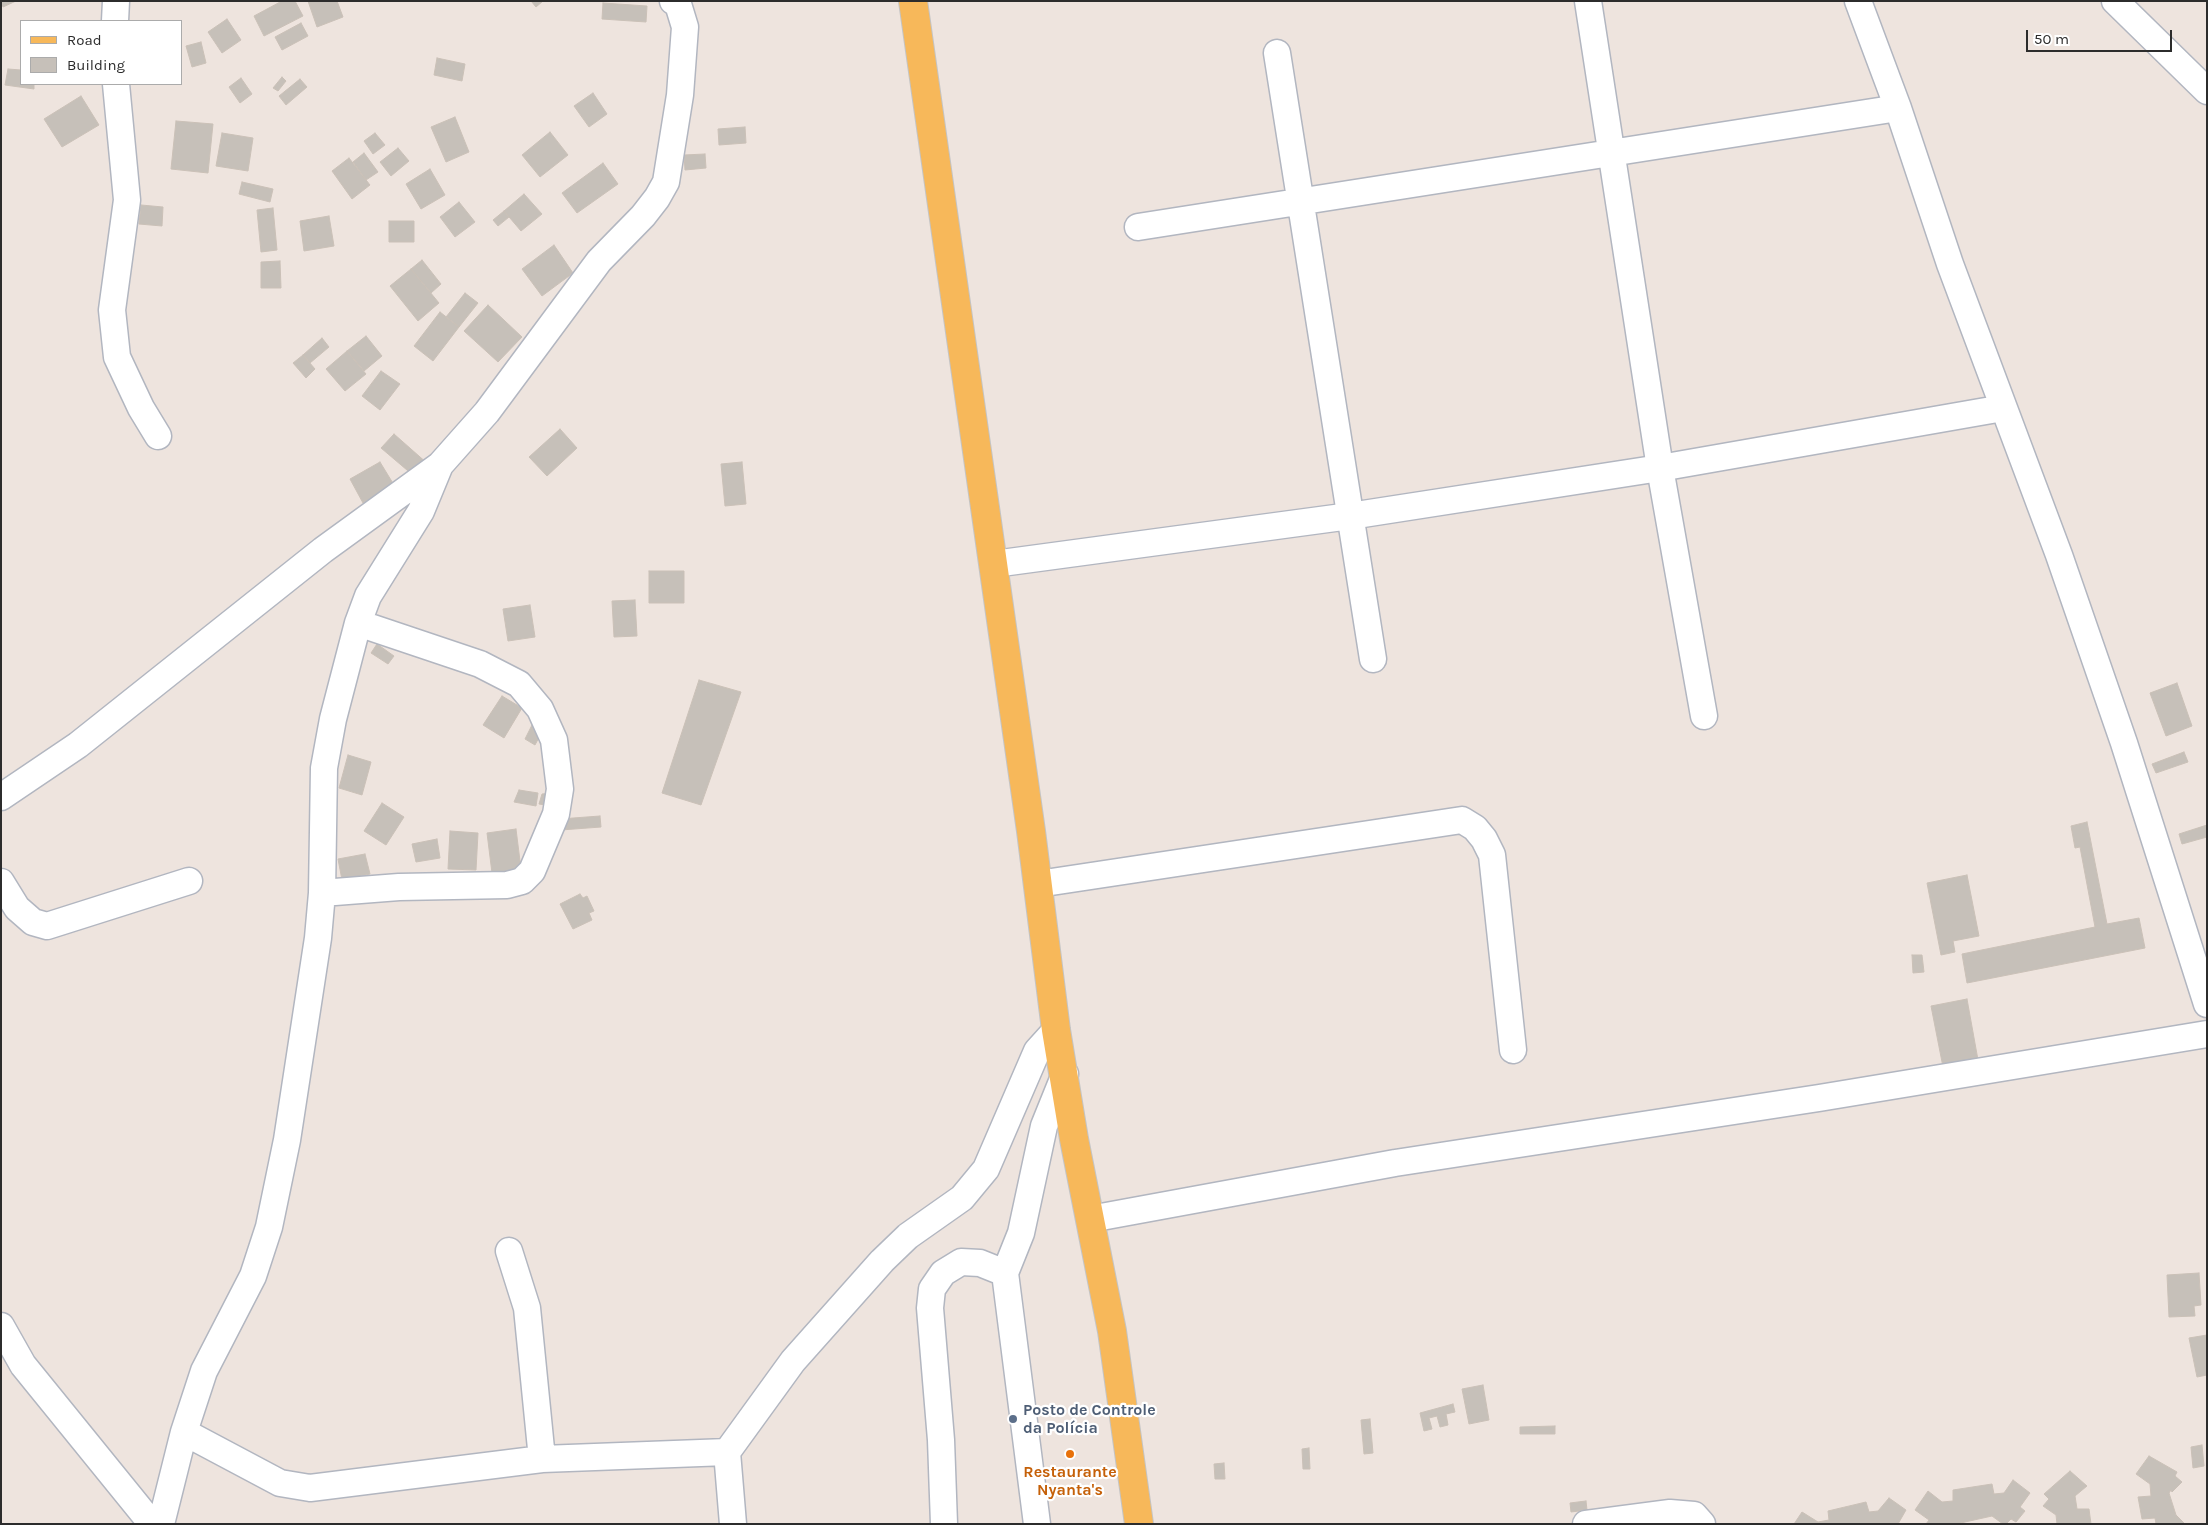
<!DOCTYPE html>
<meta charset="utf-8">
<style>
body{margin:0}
#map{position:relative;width:2208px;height:1525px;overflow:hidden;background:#eee4de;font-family:Karla,sans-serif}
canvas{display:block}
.frame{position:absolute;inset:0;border:2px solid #2c2c2c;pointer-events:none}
.legend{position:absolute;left:20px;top:20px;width:162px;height:65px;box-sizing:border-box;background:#fff;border:1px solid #ababab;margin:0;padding:6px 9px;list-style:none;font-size:15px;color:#2c2c2c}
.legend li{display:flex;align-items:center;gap:10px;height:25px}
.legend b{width:25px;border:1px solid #ababab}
.scale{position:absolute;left:2026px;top:30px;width:146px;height:22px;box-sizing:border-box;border:2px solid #2c2c2c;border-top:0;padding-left:6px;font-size:15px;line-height:18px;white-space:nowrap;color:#2c2c2c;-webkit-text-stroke:4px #fff;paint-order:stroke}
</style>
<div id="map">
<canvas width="2208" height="1525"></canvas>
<div class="frame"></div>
<ul class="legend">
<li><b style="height:6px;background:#f7b85a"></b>Road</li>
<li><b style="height:14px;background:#c6c0b9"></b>Building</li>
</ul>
<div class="scale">50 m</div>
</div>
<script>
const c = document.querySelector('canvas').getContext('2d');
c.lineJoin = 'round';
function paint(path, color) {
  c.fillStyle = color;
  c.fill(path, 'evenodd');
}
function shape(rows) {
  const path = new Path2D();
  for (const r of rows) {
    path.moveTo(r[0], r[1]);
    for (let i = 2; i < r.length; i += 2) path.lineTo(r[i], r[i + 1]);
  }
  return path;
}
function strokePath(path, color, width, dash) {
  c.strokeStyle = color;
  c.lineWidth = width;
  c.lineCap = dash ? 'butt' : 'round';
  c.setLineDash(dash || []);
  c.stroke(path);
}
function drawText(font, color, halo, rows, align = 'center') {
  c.font = font + ' Karla,sans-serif';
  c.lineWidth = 4.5;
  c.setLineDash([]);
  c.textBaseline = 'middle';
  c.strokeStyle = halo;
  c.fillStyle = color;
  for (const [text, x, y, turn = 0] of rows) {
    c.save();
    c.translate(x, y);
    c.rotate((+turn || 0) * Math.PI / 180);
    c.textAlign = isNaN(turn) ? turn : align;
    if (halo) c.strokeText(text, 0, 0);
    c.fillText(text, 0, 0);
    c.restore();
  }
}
const building = shape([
 [1,1,16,1,3,7,1,1],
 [282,1,295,1,303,16,264,36,254,16,282,1],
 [308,1,337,1,343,17,317,27,308,1],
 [531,1,543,1,536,7,531,1],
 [603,3,647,6,646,22,602,19,603,3],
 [227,19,241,40,222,53,208,32,227,19],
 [301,23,308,36,282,50,275,37,301,23],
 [201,42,206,63,192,67,186,46,201,42],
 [437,58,465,64,462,81,434,75,437,58],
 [8,69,21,70,21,84,34,84,34,89,5,85,8,69],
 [282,77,286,81,278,91,273,88,282,77],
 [241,78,252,94,240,103,229,87,241,78],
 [300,79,307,87,286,105,279,96,300,79],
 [593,93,607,114,589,127,574,106,593,93],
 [81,96,99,125,62,147,44,119,81,96],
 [455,117,469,152,446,162,431,127,455,117],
 [176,121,213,124,208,173,171,169,176,121],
 [745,127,746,143,719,145,718,129,745,127],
 [550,132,568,155,540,177,522,155,550,132],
 [222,133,253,138,248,171,216,166,222,133],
 [375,133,385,145,373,154,364,141,375,133],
 [398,148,409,161,391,176,380,162,398,148],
 [364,153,378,172,366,180,353,162,364,153],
 [705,154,706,168,685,170,684,155,705,154],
 [349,158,370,185,352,199,332,171,349,158],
 [603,163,618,184,577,213,562,193,603,163],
 [430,169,445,195,421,209,406,184,430,169],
 [242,182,273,189,270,202,239,194,242,182],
 [524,194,542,214,521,231,504,211,524,194],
 [459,202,475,222,455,237,440,217,459,202],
 [141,205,163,207,162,226,139,224,141,205],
 [273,208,277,250,261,252,257,210,273,208],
 [504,211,509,217,498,226,493,220,504,211],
 [329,216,334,246,304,251,300,221,329,216],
 [389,221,414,221,414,242,389,242,389,221],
 [554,245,573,273,542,296,522,269,554,245],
 [422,260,441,284,431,293,411,269,422,260],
 [280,261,281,288,261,288,261,262,280,261],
 [411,269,439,303,418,321,390,286,411,269],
 [465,293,478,303,459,327,446,317,465,293],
 [488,305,522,337,498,362,464,331,488,305],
 [440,312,459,327,433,361,414,346,440,312],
 [366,336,382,356,364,371,347,351,366,336],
 [322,338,329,347,310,363,303,355,322,338],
 [347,351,366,374,345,391,326,369,347,351],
 [303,355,315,369,306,378,293,363,303,355],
 [381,371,400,384,380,410,362,396,381,371],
 [560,429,577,448,547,476,529,457,560,429],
 [394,434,428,464,414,476,381,448,394,434],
 [380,462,394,485,363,503,350,479,380,462],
 [742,462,746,504,725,506,721,464,742,462],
 [649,571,684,571,684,603,649,603,649,571],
 [635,600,637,636,614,637,612,601,635,600],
 [530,605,535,637,508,641,503,609,530,605],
 [377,644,394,656,388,664,371,653,377,644],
 [699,680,741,692,701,805,662,793,699,680],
 [2177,683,2192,726,2166,736,2150,693,2177,683],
 [502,696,522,708,504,738,483,725,502,696],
 [532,725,543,730,535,745,525,739,532,725],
 [2184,752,2188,762,2156,773,2152,764,2184,752],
 [348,755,371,762,362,795,339,788,348,755],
 [519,790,538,793,536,806,514,802,519,790],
 [554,793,551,806,539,804,542,794,554,793],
 [382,803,404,817,386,845,364,831,382,803],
 [600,816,601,827,561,830,560,819,600,816],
 [2087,822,2107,924,2139,918,2145,948,1967,983,1962,954,2095,927,2080,847,2075,848,2071,826,2087,822],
 [2207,825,2207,837,2182,844,2179,834,2207,825],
 [516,829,521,869,492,873,487,833,516,829],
 [450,831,478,833,476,870,448,869,450,831],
 [437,839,440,858,416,862,412,844,437,839],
 [365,854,370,874,342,880,338,859,365,854],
 [1967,875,1979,936,1953,941,1955,952,1941,955,1927,883,1967,875],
 [580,894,583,898,587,896,594,911,589,913,592,920,573,929,560,904,580,894],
 [1912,955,1922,955,1924,972,1913,973,1912,955],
 [1967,999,1978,1060,1943,1067,1931,1006,1967,999],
 [2199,1273,2201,1305,2194,1306,2195,1316,2169,1317,2167,1275,2199,1273],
 [2207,1335,2207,1375,2197,1377,2189,1338,2207,1335],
 [1483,1385,1489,1420,1469,1424,1462,1389,1483,1385],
 [1453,1404,1455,1412,1446,1414,1448,1425,1440,1427,1437,1416,1429,1418,1432,1429,1424,1431,1420,1413,1453,1404],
 [1370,1419,1373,1453,1364,1454,1361,1420,1370,1419],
 [1555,1426,1555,1434,1520,1434,1520,1427,1555,1426],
 [2202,1445,2204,1466,2193,1468,2191,1447,2202,1445],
 [1309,1448,1310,1469,1303,1469,1302,1449,1309,1448],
 [2149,1456,2177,1472,2175,1476,2182,1482,2172,1492,2171,1490,2169,1493,2176,1515,2185,1524,2156,1524,2155,1518,2142,1519,2138,1497,2151,1496,2150,1484,2136,1474,2149,1456],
 [1224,1463,1225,1479,1215,1479,1214,1464,1224,1463],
 [2070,1471,2087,1486,2075,1496,2077,1509,2089,1509,2091,1524,2057,1524,2056,1515,2043,1506,2049,1499,2044,1494,2070,1471],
 [2013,1480,2030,1493,2020,1507,2025,1511,2016,1522,2011,1519,2006,1524,2003,1524,1992,1516,1956,1524,1926,1524,1929,1520,1915,1510,1928,1491,1942,1502,1953,1501,1953,1490,1992,1484,1994,1494,2004,1493,2013,1480],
 [1889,1498,1906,1510,1898,1524,1794,1524,1802,1512,1818,1522,1829,1520,1828,1511,1866,1502,1869,1512,1878,1511,1889,1498],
 [1586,1501,1587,1510,1571,1512,1570,1503,1586,1501]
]);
const minor = shape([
 [1588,1,1660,468,1704,716],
 [1858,1,1898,108,1950,264,2059,555,2124,743,2207,1004],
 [2115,1,2207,91],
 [115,21,116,1],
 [1277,53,1373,659],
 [116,84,127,200,112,310,117,357,141,408,158,436],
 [1138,227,1898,108],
 [994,564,1350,516,1660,468,2003,408],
 [1,797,78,745,323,550,440,465,487,412,599,261,643,216,657,198,666,182,680,95,685,27,678,4,673,1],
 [1,882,17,908,33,922,47,926,189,881],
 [1038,884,1462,820,1475,828,1484,839,1492,855,1513,1050],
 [322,893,399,887,507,885,522,881,532,871,556,814,560,789,554,740,540,709,519,684,480,664,358,623],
 [1090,1219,1395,1163,1819,1098,2207,1034],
 [509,1251,527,1308,542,1459],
 [1,1326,23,1365,152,1524],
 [184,1432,280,1483,310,1488,542,1459,727,1452],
 [161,1524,184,1432,204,1371,253,1276,269,1227,287,1140,318,938,322,893,324,768,333,719,358,623,368,596,421,511,440,465],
 [733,1524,727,1452,793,1361,882,1261,908,1236,962,1198,986,1169,1037,1051,1056,1030],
 [944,1524,941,1440,930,1308,932,1289,943,1273,961,1262,980,1263,1005,1273],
 [1037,1524,1005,1273,1021,1233,1044,1126,1065,1074],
 [1586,1524,1670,1513,1694,1515,1702,1524]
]);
const major = shape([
 [913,1,1031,831,1056,1030,1074,1139,1112,1331,1139,1524]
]);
const markers = [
 [1013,1419,5,"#5c6f8a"],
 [1070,1454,5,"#e8710a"]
];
const serviceNames = [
 ["Posto de Controle",1023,1410],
 ["da Polícia",1023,1428]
];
const foodNames = [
 ["Restaurante",1070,1472],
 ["Nyanta's",1070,1490]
];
paint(building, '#c6c0b9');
strokePath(building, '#cac0b7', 1);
strokePath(minor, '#b2b6c0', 29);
strokePath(major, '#c4c4c4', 30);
strokePath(minor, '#fff', 26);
strokePath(major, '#f7b85a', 28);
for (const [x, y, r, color] of markers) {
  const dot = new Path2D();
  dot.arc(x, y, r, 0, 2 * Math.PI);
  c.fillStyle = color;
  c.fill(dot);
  strokePath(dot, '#fff', 2);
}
drawText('bold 16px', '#4e5e75', '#fff', serviceNames, 'left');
drawText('bold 16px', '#c56008', '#fff', foodNames);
</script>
